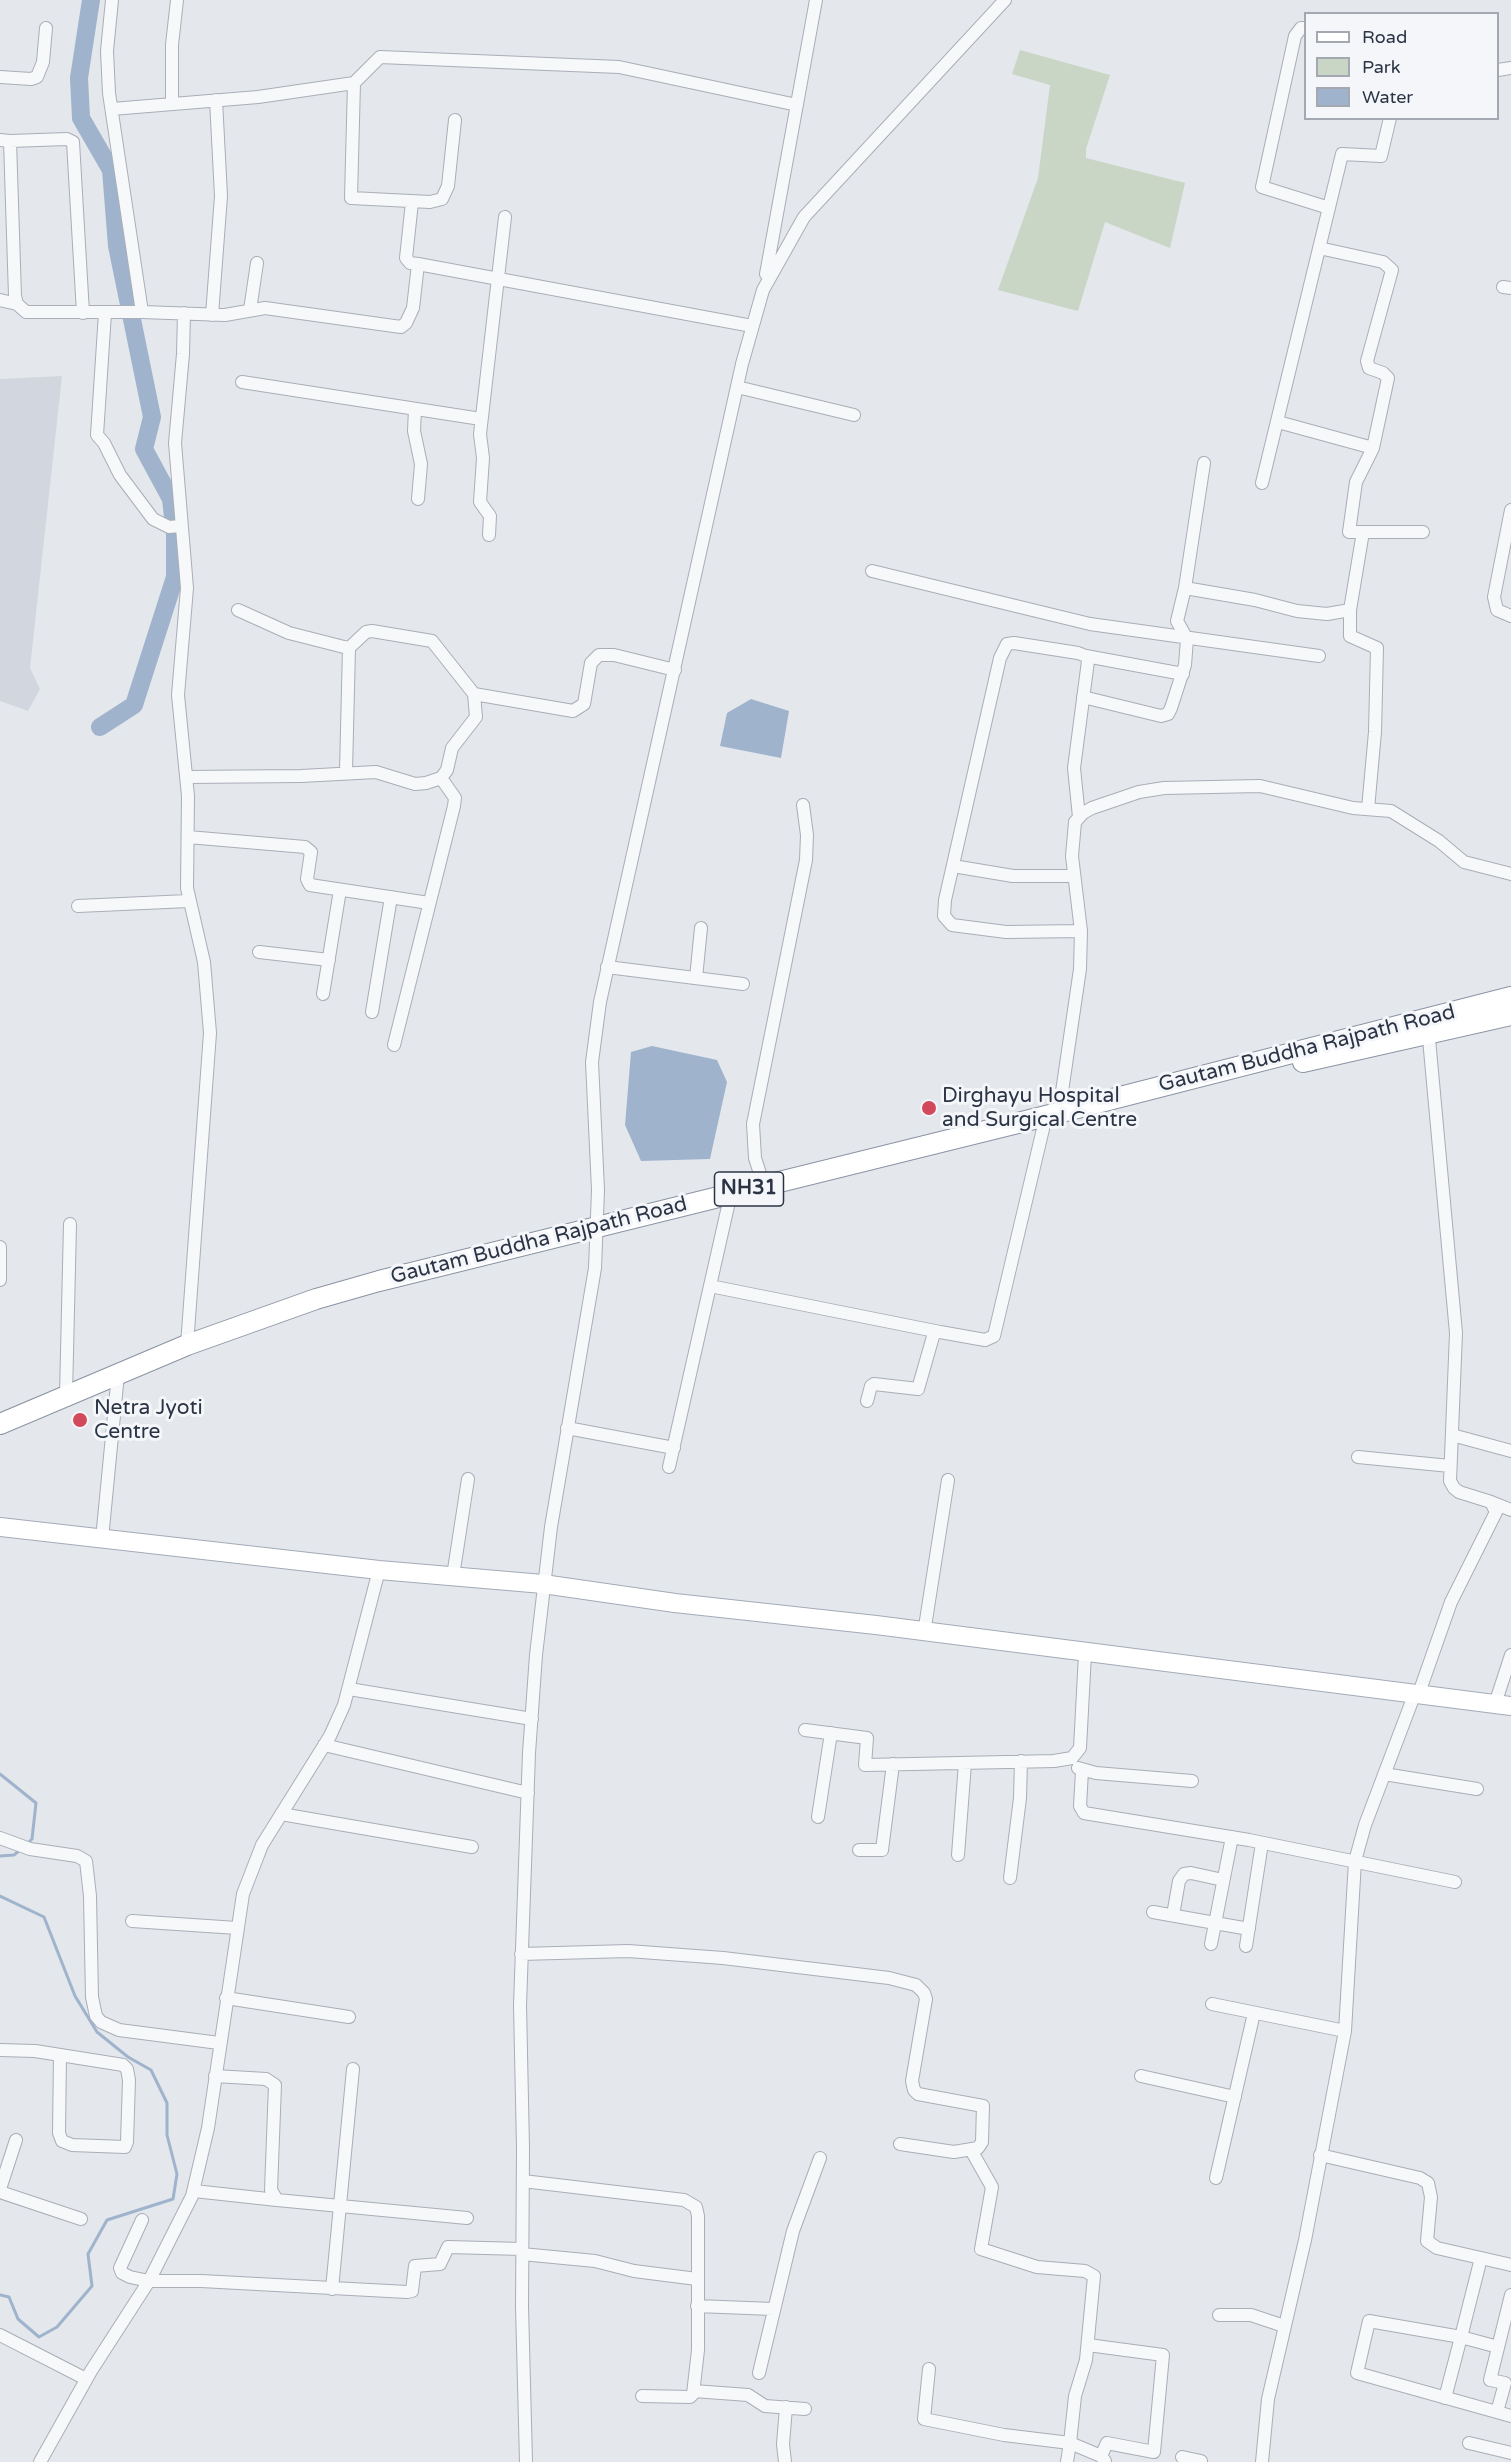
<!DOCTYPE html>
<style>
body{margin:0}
#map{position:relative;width:1511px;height:2462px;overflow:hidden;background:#e4e7ec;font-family:"Varela Round",sans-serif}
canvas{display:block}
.legend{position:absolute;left:1304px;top:12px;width:195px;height:108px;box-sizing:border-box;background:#f4f6f9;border:2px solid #a4a8b1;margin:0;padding:8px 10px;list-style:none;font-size:18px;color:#2b3445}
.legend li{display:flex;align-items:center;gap:12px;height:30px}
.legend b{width:30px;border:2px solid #a4a8b1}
</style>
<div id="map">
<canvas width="1511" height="2462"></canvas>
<ul class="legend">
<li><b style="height:8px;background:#fff"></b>Road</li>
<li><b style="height:16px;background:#c9d6c5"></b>Park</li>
<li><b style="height:16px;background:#9fb4cc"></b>Water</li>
</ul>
</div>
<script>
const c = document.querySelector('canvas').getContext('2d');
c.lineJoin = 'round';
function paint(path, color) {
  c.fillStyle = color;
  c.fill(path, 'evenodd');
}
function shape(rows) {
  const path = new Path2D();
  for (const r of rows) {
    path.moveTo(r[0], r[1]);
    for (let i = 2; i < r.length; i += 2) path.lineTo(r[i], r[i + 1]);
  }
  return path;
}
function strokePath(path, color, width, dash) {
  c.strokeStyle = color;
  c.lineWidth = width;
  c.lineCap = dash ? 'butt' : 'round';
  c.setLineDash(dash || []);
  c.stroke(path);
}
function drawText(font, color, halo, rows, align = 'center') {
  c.font = font + ' "Varela Round",sans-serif';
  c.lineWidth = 6;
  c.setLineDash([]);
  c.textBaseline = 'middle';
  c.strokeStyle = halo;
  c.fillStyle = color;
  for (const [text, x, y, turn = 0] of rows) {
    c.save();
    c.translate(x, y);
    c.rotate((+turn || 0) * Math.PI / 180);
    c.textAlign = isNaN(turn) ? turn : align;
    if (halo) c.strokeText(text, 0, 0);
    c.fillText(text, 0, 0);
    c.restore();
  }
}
const built = shape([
 [62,376,30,668,40,689,28,711,0,701,0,379]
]);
const green = shape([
 [1020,50,1110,75,1086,149,1086,158,1185,183,1170,248,1105,222,1078,311,998,290,1038,178,1050,85,1012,74]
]);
const water = shape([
 [751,699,789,711,781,758,720,746,727,713],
 [652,1046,717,1060,727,1082,710,1159,641,1161,625,1125,631,1052]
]);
const stream = shape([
 [0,1774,36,1803,32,1839,26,1845],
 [0,1856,14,1855,21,1849],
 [0,1896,44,1917,75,1996,97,2032,128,2057,151,2070,167,2103,167,2135,177,2174,173,2199,107,2220,88,2254,92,2286,57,2327,39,2337,18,2319,9,2297,0,2295]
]);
const river = shape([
 [91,0,79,78,81,118,111,170,117,246,152,417,144,449,171,499,175,535,175,577,134,705,100,727]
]);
const minor = shape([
 [112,0,107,51,109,93,142,312],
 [1306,28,1301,28,1295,36,1262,187,1329,208],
 [1498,70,1511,68],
 [0,77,31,79,37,77,43,62,46,28],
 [354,83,351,198,430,202,442,199,448,186,455,120],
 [172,104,172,45,177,0],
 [112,109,258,97,354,83,380,57,619,67,797,105],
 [0,140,10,141,15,296,17,304,26,312,142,312,225,315,265,308,401,327,406,323,413,308,418,264,752,326],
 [10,141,67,139,73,142,83,313],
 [412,202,406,258,410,263,418,264],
 [766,274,816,0],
 [1503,287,1511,288],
 [0,300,17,304],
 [250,310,257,263],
 [105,313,97,435,104,443,120,475,153,519,169,527,181,526],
 [184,313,183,354,175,443,187,588,178,695,188,796,187,888,204,962,210,1033,187,1345],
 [212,315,221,196,216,100],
 [242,382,481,419],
 [737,387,854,415],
 [415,409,414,431,421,464,418,499],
 [1278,422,1373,448,1388,378,1383,373,1369,368,1367,361,1392,270,1383,262,1319,248],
 [1373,448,1356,482,1349,532,1423,532],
 [1262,483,1342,154,1381,156,1390,118],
 [1511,510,1494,597,1497,610,1511,616],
 [1363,532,1350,610,1350,636,1377,648,1375,732,1368,809],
 [489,535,490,516,480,502,483,458,480,434,505,217],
 [872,571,1090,624,1319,656],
 [1185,588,1255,600,1297,611,1327,614,1350,610],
 [1086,656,1183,674],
 [474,694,573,711,584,704,591,663,599,655,614,655,675,670],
 [1083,697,1161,716,1168,714,1171,708,1185,665,1187,639,1177,621,1185,588,1204,463],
 [346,771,349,648],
 [186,777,301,776,376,772,415,784,426,783,441,778,447,770,452,748,476,717,474,694,432,641,372,631,366,632,349,648,344,647,289,633,238,610],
 [1079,817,1074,768,1088,661,1086,656,1078,653,1014,643,1007,644,1000,658,945,900,944,916,952,925,1006,932,1081,931,1072,856,1075,822,1083,813,1092,808,1139,792,1164,788,1260,786,1353,808,1391,811,1439,841,1464,862,1511,874],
 [188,837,305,847,311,852,307,879,310,885,429,903],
 [953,866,1013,876,1074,876],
 [78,906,188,901],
 [259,952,329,960],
 [607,967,743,984],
 [696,978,701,928],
 [323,994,340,890],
 [372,1012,391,897],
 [394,1045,454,806,455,798,441,778],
 [1059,1112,1080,969,1081,931],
 [764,1186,755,1158,753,1124,806,860,807,835,803,805],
 [0,1247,0,1280],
 [710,1286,940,1332],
 [66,1395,70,1224],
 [867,1401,871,1386,874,1384,918,1389,934,1333,940,1332,985,1340,994,1336,1043,1129],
 [567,1428,674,1448],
 [1452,1435,1511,1451],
 [1358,1457,1450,1466],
 [669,1467,731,1193],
 [1491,1502,1511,1510],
 [102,1539,118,1374],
 [453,1576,468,1479],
 [924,1633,948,1480],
 [349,1689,532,1719],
 [1419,1693,1451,1602,1496,1512,1491,1502,1459,1492,1454,1488,1450,1481,1456,1333,1428,1028],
 [1495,1704,1511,1655],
 [805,1730,867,1738,865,1765,1054,1761,1072,1758,1080,1748,1085,1654],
 [324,1745,528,1793],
 [1078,1768,1096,1773,1192,1781],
 [1082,1771,1080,1806,1084,1813,1249,1840,1455,1882],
 [1384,1774,1477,1789],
 [281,1814,472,1847],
 [818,1817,831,1733],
 [0,1838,30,1849,77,1856,86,1861,90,1896,92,1997,96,2016,101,2022,119,2030,219,2043],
 [859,1850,882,1850,893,1764],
 [958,1855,965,1763],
 [1010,1878,1020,1798,1021,1761],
 [1153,1912,1249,1929],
 [1173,1915,1179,1881,1184,1874,1191,1873,1223,1880],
 [132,1921,237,1928],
 [1211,1944,1232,1837],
 [1246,1946,1262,1843],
 [521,1954,628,1951,723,1958,889,1978,916,1985,924,1993,926,1999,912,2081,914,2090,918,2094,983,2106,982,2142,978,2148,954,2152,900,2144],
 [226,1998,349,2017],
 [1212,2004,1345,2031],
 [0,2050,35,2051,117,2064,123,2065,127,2069,129,2080,127,2142,125,2147,72,2145,62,2141,59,2133,60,2055],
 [215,2076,266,2079,275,2085,271,2190,277,2200,467,2218],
 [1141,2076,1235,2097],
 [1320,2155,1420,2178,1428,2183,1431,2197,1427,2241,1437,2248,1511,2265],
 [1216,2178,1254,2013],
 [523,2181,684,2200,696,2207,698,2216,698,2350,693,2394,690,2397,642,2396],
 [0,2189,16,2140],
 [194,2191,277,2200],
 [0,2192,81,2219],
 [142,2220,120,2268,122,2273,130,2277,149,2281,201,2281,407,2292,412,2291,415,2266,440,2264,448,2247,522,2249],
 [522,2254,595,2261,634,2271,697,2279],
 [1481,2258,1461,2337,1369,2321,1357,2373,1511,2416],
 [332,2289,353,2069],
 [697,2306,773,2309],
 [1219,2315,1251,2315,1284,2326],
 [0,2335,86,2379],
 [1088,2345,1163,2355,1154,2452,1107,2443,1101,2456],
 [929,2369,924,2419,1004,2435,1070,2443,1075,2396,1086,2360,1094,2276,1085,2271,1037,2267,981,2249,992,2187,971,2150],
 [759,2373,793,2231,820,2158],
 [694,2391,748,2395,765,2406,805,2409],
 [1445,2398,1461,2337,1498,2347],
 [1497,2412,1505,2383,1490,2380,1511,2295],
 [1469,2443,1511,2453],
 [1182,2457,1201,2461],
 [40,2462,91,2371,149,2281,192,2196,208,2128,243,1894,262,1845,330,1736,344,1705,379,1570],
 [526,2462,522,2306,523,2148,520,2005,529,1753,536,1655,551,1527,595,1268,598,1190,592,1062,600,1002,742,364,763,290,804,217,1005,0],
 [785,2462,783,2444,786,2407],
 [1067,2462,1070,2443,1101,2456,1105,2461],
 [1262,2462,1268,2399,1305,2240,1345,2031,1355,1861,1365,1825,1415,1693]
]);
const primary = shape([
 [0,1527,379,1570,543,1584,675,1603,876,1625,1511,1706]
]);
const trunk = shape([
 [1303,1062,1511,1015],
 [0,1424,187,1345,316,1299,379,1281,1046,1116,1511,997]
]);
const markers = [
 [929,1108,8,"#d1495b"],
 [80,1420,8,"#d1495b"]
];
const shields = [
 [749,1189,69]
];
const shieldNames = [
 ["NH31",749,1189]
];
const streetNames = [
 ["Gautam Buddha Rajpath Road",1307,1049,-14],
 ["Gautam Buddha Rajpath Road",539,1241,-14]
];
const poiNames = [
 ["Dirghayu Hospital",942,1096],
 ["and Surgical Centre",942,1120],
 ["Netra Jyoti",94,1408],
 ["Centre",94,1432]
];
paint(built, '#d2d6de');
paint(green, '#c9d6c5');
paint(water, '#9fb4cc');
strokePath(stream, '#9fb4cc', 3);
strokePath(river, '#9fb4cc', 18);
strokePath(minor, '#a9aeb7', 14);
strokePath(primary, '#a3abb8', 20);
strokePath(trunk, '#8b94a3', 22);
strokePath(minor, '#f7f8fa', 12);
strokePath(primary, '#fff', 18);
strokePath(trunk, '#fff', 20);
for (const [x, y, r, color] of markers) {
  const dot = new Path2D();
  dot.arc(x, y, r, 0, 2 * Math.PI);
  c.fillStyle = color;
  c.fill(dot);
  strokePath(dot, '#f4f6f9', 2);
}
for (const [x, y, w] of shields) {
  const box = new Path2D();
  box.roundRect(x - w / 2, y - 17, w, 34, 4.5);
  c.fillStyle = '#f4f6f9';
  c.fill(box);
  strokePath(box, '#2b3445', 1.5);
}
drawText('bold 20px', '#2b3445', null, shieldNames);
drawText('21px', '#2b3445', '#f4f6f9', streetNames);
drawText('21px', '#2b3445', '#f4f6f9', poiNames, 'left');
</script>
